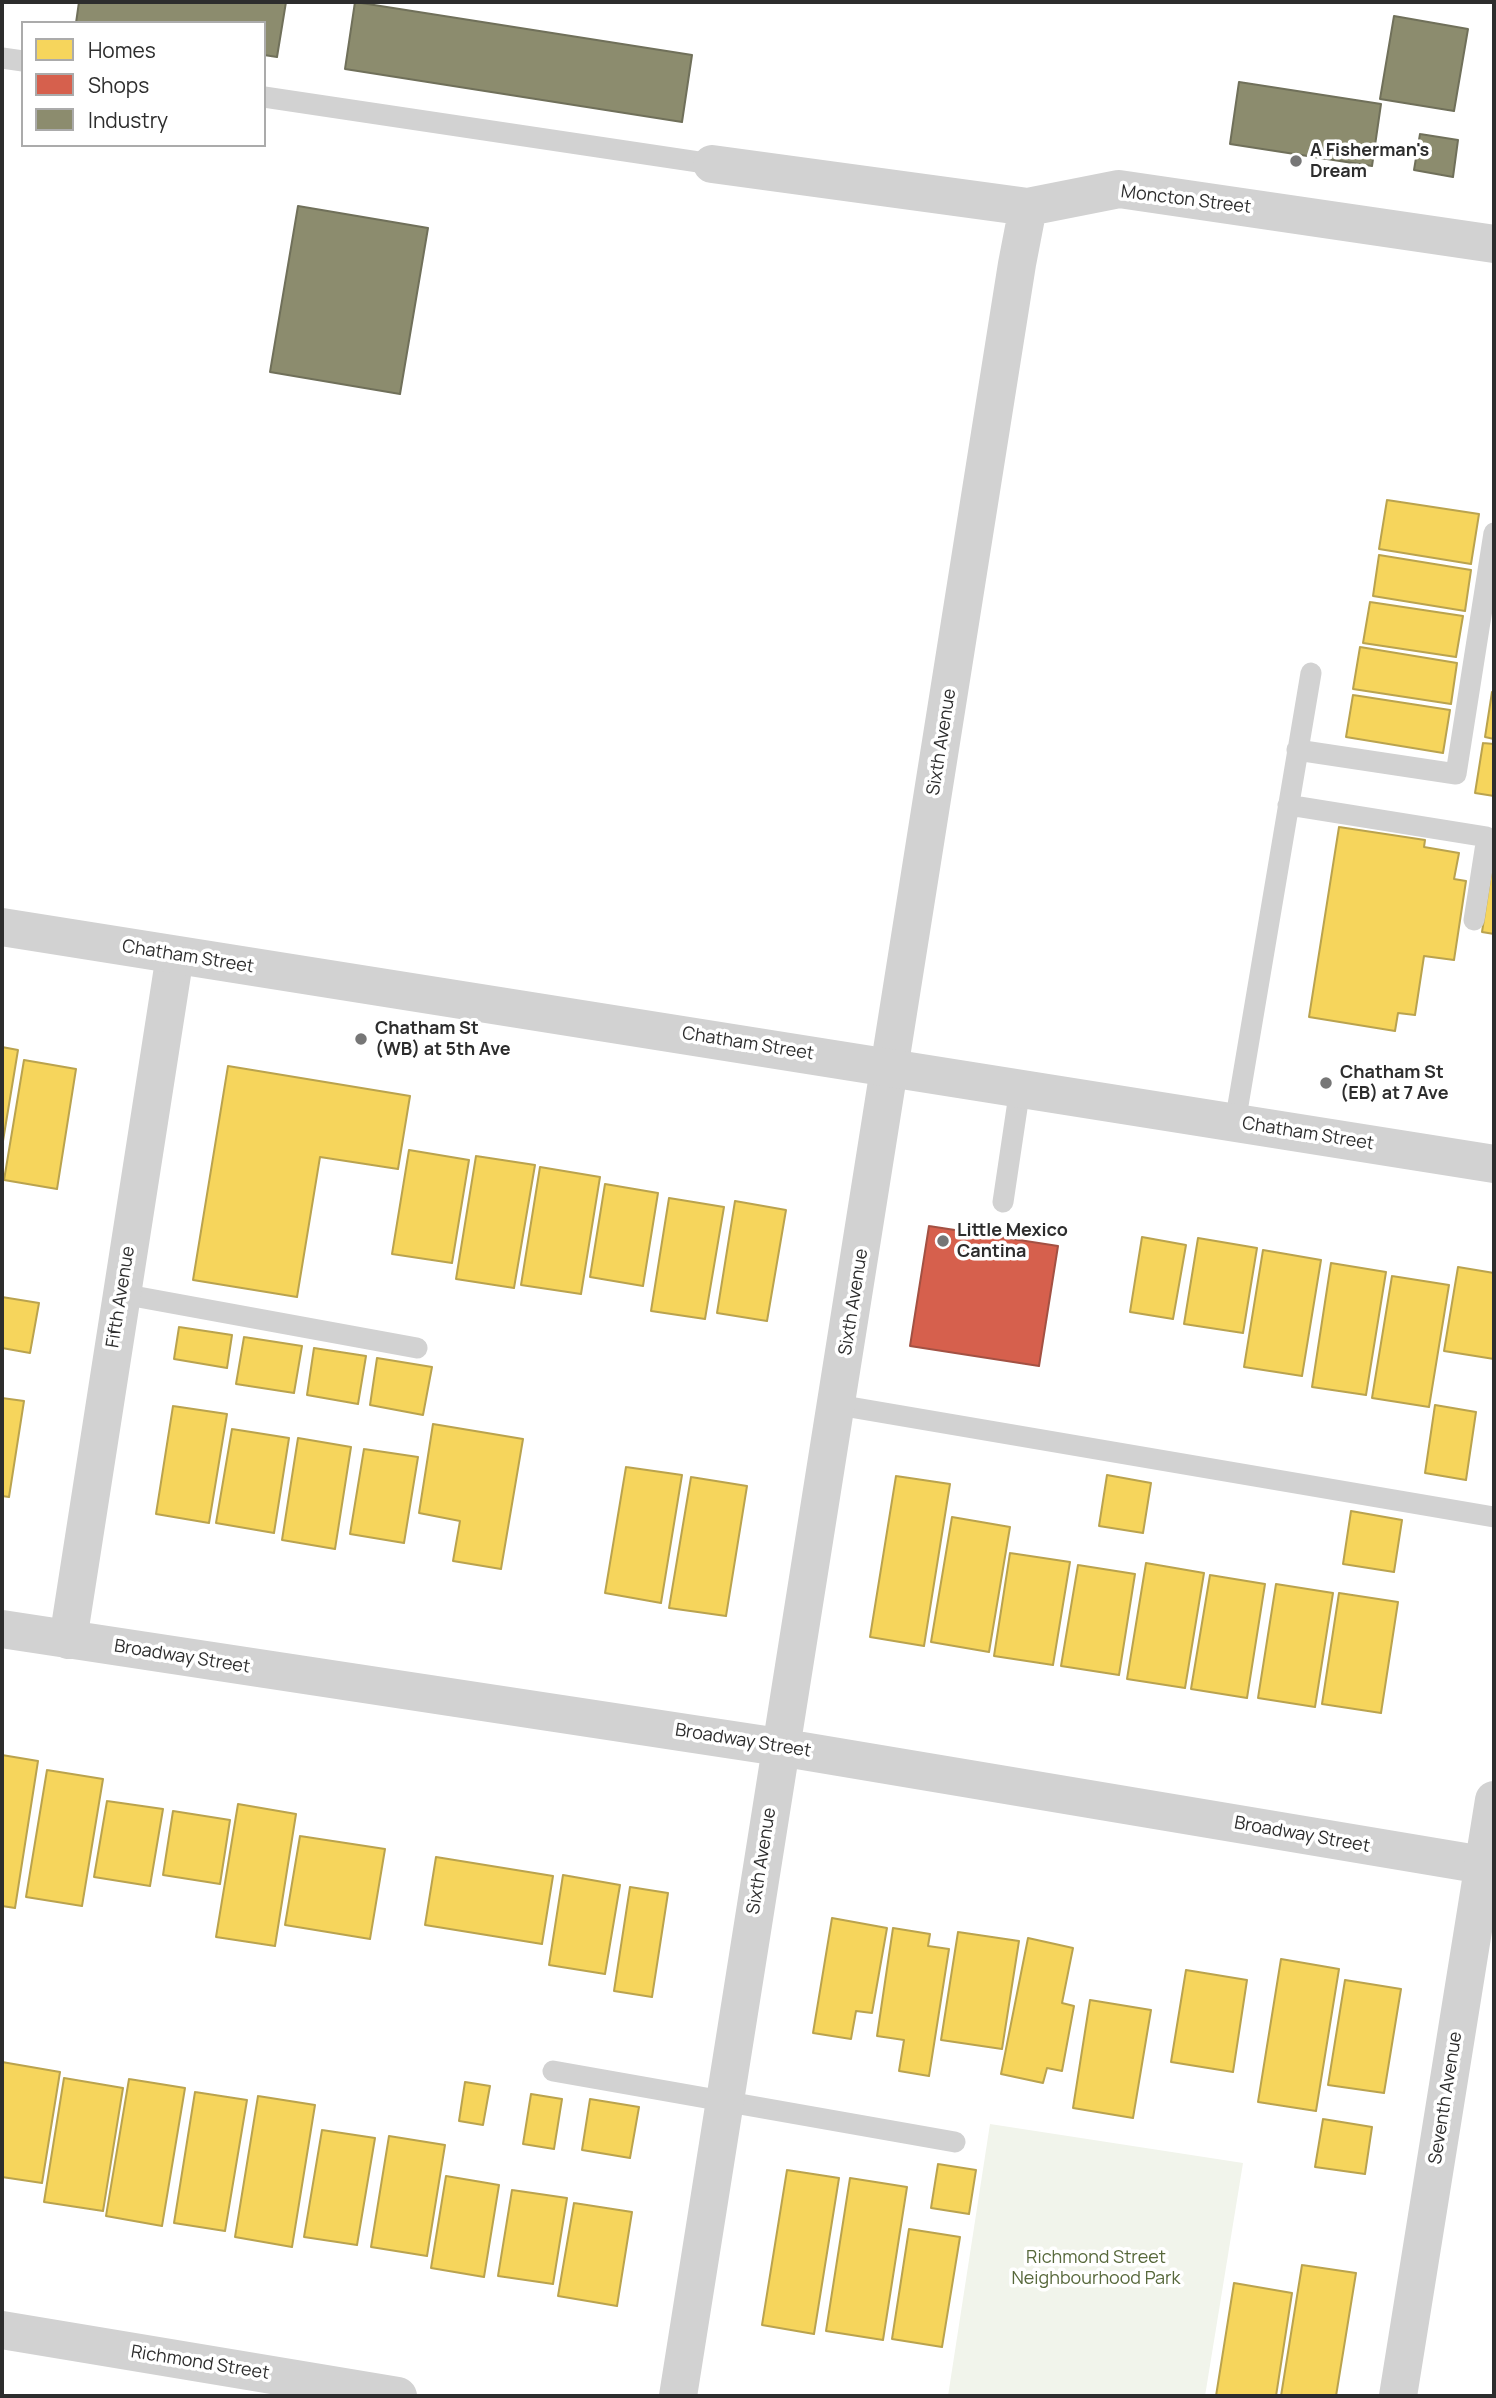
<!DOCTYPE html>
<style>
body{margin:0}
#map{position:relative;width:1496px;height:2398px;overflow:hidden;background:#fff;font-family:Manrope,sans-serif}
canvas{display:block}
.frame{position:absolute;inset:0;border:4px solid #2d2d2d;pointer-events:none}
.legend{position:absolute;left:21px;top:21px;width:245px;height:126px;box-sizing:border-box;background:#fff;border:2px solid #ababab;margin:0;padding:9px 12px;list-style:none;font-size:21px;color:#2d2d2d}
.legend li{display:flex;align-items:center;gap:14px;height:35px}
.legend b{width:35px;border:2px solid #ababab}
</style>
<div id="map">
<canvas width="1496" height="2398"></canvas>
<div class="frame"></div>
<ul class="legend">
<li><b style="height:19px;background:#f6d55c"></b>Homes</li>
<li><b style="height:19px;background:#d6604d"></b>Shops</li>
<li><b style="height:19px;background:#8c8c6e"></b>Industry</li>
</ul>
</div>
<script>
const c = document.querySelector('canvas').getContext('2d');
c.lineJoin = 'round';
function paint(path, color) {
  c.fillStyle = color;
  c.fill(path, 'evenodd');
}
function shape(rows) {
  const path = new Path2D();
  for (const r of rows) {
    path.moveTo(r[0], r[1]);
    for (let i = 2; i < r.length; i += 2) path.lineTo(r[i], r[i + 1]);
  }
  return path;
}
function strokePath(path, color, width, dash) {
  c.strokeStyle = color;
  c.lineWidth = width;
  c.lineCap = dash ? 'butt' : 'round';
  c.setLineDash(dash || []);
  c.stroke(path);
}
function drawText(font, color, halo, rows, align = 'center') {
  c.font = font + ' Manrope,sans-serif';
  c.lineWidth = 7;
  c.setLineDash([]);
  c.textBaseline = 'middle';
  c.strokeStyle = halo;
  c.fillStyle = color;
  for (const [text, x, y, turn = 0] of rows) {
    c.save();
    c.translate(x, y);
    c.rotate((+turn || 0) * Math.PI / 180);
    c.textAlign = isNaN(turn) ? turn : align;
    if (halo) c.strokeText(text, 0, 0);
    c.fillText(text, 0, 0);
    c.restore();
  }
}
const green = shape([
 [990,2124,1243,2163,1205,2396,948,2396]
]);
const homes = shape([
 [1387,500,1479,514,1471,564,1379,549,1387,500],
 [1379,555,1471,570,1465,611,1373,596,1379,555],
 [1370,602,1463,616,1456,657,1363,643,1370,602],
 [1360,647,1457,663,1451,704,1353,689,1360,647],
 [1492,692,1494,692,1494,739,1485,737,1492,692],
 [1353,695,1450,710,1443,753,1346,737,1353,695],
 [1483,743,1494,744,1494,796,1475,793,1483,743],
 [1339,827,1425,840,1424,847,1459,853,1454,879,1466,881,1454,960,1424,956,1415,1015,1398,1013,1395,1031,1309,1017,1339,827],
 [1494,853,1494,934,1482,932,1494,853],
 [2,1047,18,1050,2,1147,2,1047],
 [24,1060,76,1069,57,1189,4,1180,24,1060],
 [228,1066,410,1096,398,1169,320,1157,297,1297,193,1280,228,1066],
 [409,1150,469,1160,452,1263,392,1254,409,1150],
 [476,1156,535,1165,514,1288,456,1279,476,1156],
 [540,1167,600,1177,581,1294,521,1285,540,1167],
 [605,1184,658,1193,643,1286,590,1277,605,1184],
 [669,1198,724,1207,705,1319,651,1311,669,1198],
 [735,1201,786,1210,767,1321,717,1313,735,1201],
 [1142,1237,1186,1245,1173,1319,1130,1312,1142,1237],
 [1198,1238,1257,1248,1243,1333,1184,1324,1198,1238],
 [1263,1250,1321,1260,1302,1376,1244,1367,1263,1250],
 [1331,1263,1386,1272,1366,1395,1312,1387,1331,1263],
 [1458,1267,1494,1273,1494,1359,1444,1351,1458,1267],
 [1392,1276,1449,1285,1429,1407,1372,1398,1392,1276],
 [2,1297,39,1303,30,1353,2,1348,2,1297],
 [179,1327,232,1335,227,1368,174,1359,179,1327],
 [244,1337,302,1346,294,1393,236,1384,244,1337],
 [314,1348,366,1356,358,1404,307,1395,314,1348],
 [377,1358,432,1367,423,1415,370,1405,377,1358],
 [2,1398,24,1401,9,1497,2,1496,2,1398],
 [1435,1405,1476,1412,1466,1480,1425,1473,1435,1405],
 [173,1406,227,1414,209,1523,156,1514,173,1406],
 [433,1424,523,1439,501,1569,453,1561,460,1521,419,1513,433,1424],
 [232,1429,289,1438,274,1533,216,1523,232,1429],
 [298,1438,351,1447,335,1549,282,1540,298,1438],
 [364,1449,418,1457,404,1543,350,1534,364,1449],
 [626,1467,682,1475,661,1603,605,1593,626,1467],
 [1107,1475,1151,1483,1143,1533,1099,1526,1107,1475],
 [896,1476,950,1484,924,1646,870,1637,896,1476],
 [691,1477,747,1486,726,1616,669,1608,691,1477],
 [1351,1511,1402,1520,1394,1572,1343,1564,1351,1511],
 [952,1517,1010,1527,989,1652,931,1642,952,1517],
 [1010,1553,1070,1562,1053,1665,994,1656,1010,1553],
 [1146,1563,1204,1573,1185,1688,1127,1679,1146,1563],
 [1078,1565,1135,1574,1119,1675,1061,1666,1078,1565],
 [1210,1575,1265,1584,1247,1698,1191,1689,1210,1575],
 [1276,1584,1333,1593,1315,1707,1258,1698,1276,1584],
 [1339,1593,1398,1602,1381,1713,1322,1704,1339,1593],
 [2,1755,38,1761,15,1908,2,1906,2,1755],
 [47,1770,103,1779,82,1906,26,1897,47,1770],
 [107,1801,163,1809,150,1886,94,1877,107,1801],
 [238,1804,296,1814,275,1946,216,1937,238,1804],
 [173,1811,230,1820,220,1884,163,1875,173,1811],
 [300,1836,385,1849,370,1939,285,1925,300,1836],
 [436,1857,553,1876,542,1944,425,1925,436,1857],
 [563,1875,620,1885,605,1974,549,1965,563,1875],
 [630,1887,668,1893,652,1997,614,1991,630,1887],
 [832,1918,887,1928,872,2013,856,2011,851,2039,813,2033,832,1918],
 [893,1928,930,1934,928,1946,949,1949,929,2076,899,2071,904,2040,877,2036,893,1928],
 [958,1932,1019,1941,1002,2049,941,2040,958,1932],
 [1028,1938,1073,1948,1062,2003,1074,2006,1062,2071,1047,2068,1043,2083,1001,2074,1028,1938],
 [1281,1959,1339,1969,1316,2111,1258,2102,1281,1959],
 [1186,1970,1247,1980,1233,2072,1171,2062,1186,1970],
 [1345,1980,1401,1989,1384,2093,1328,2085,1345,1980],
 [1090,2000,1151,2010,1133,2118,1073,2108,1090,2000],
 [2,2062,60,2072,42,2183,2,2177,2,2062],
 [64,2078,123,2088,103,2211,44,2202,64,2078],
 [129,2079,185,2088,162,2226,106,2216,129,2079],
 [465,2082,490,2086,483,2125,459,2121,465,2082],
 [195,2092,247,2100,225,2231,174,2223,195,2092],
 [531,2094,562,2099,554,2149,523,2144,531,2094],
 [258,2096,315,2105,292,2247,235,2237,258,2096],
 [590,2099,639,2107,630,2158,582,2150,590,2099],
 [1323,2119,1372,2127,1365,2174,1315,2167,1323,2119],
 [322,2130,375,2138,357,2245,304,2237,322,2130],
 [389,2136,445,2145,427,2256,371,2247,389,2136],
 [938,2164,976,2170,969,2214,931,2208,938,2164],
 [787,2170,839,2178,814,2334,762,2325,787,2170],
 [446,2176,499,2185,484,2277,431,2268,446,2176],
 [850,2178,907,2187,883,2340,826,2331,850,2178],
 [512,2190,567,2198,553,2284,498,2276,512,2190],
 [574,2203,632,2212,617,2306,558,2296,574,2203],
 [909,2229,960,2237,942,2347,892,2339,909,2229],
 [1302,2265,1356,2273,1336,2396,1281,2396,1302,2265],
 [1234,2283,1292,2293,1276,2396,1216,2396,1234,2283]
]);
const shops = shape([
 [929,1226,1058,1246,1039,1366,910,1346,929,1226]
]);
const industry = shape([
 [79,2,286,2,277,57,264,55,264,23,76,23,79,2],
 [355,2,692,55,682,122,345,69,355,2],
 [1394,16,1468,29,1454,111,1380,99,1394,16],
 [1239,82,1381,104,1372,166,1230,144,1239,82],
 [1420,134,1458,140,1453,177,1414,170,1420,134],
 [298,206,428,228,400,394,270,372,298,206]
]);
const service = shape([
 [2,58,23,61],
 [264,97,712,164],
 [1297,750,1456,774,1494,533],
 [1288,805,1487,837,1474,920],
 [1235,1123,1311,673],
 [1003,1202,1020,1088],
 [122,1294,417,1348],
 [838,1405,1494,1517],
 [553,2071,955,2142]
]);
const minor = shape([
 [712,164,1028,207,1119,189,1494,244],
 [2,1629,779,1747,1483,1865],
 [68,1640,175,955],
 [2,2330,398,2396],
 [678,2396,1017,264,1028,207]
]);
const tertiary = shape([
 [2,927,1494,1164],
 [1398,2396,1494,1800]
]);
const markers = [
 [1296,161,7,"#767676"],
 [361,1039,7,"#767676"],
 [1326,1083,7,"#767676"],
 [943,1241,7,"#767676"]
];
const poiNames = [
 ["A Fisherman's",1310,151],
 ["Dream",1310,172],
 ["Chatham St",375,1029],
 ["(WB) at 5th Ave",375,1050],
 ["Chatham St",1340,1073],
 ["(EB) at 7 Ave",1340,1094],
 ["Little Mexico",957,1231],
 ["Cantina",957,1252]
];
const streetNames = [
 ["Moncton Street",1186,200,7],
 ["Sixth Avenue",942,742,-81],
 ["Chatham Street",188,957,9],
 ["Chatham Street",748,1044,9],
 ["Chatham Street",1308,1134,9],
 ["Fifth Avenue",121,1297,-81],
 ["Sixth Avenue",854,1302,-81],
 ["Broadway Street",182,1657,9],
 ["Broadway Street",743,1741,9],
 ["Broadway Street",1302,1835,10],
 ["Sixth Avenue",762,1861,-81],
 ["Seventh Avenue",1446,2098,-81],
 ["Richmond Street",200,2363,9]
];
const parkNames = [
 ["Richmond Street",1096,2258],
 ["Neighbourhood Park",1096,2279]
];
paint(green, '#f1f4eb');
paint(homes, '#f6d55c');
strokePath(homes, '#baa34e', 2);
paint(shops, '#d6604d');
strokePath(shops, '#a35143', 2);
paint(industry, '#8c8c6e');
strokePath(industry, '#70705a', 2);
strokePath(service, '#d2d2d2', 21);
strokePath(minor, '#d2d2d2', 38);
strokePath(tertiary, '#d2d2d2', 38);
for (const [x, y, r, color] of markers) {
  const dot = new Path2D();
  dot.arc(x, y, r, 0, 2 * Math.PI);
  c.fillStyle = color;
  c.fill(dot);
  strokePath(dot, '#fff', 2.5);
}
drawText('bold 18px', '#2d2d2d', '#fff', poiNames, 'left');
drawText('18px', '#2d2d2d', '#fff', streetNames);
drawText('18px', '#57683b', '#fff', parkNames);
</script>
